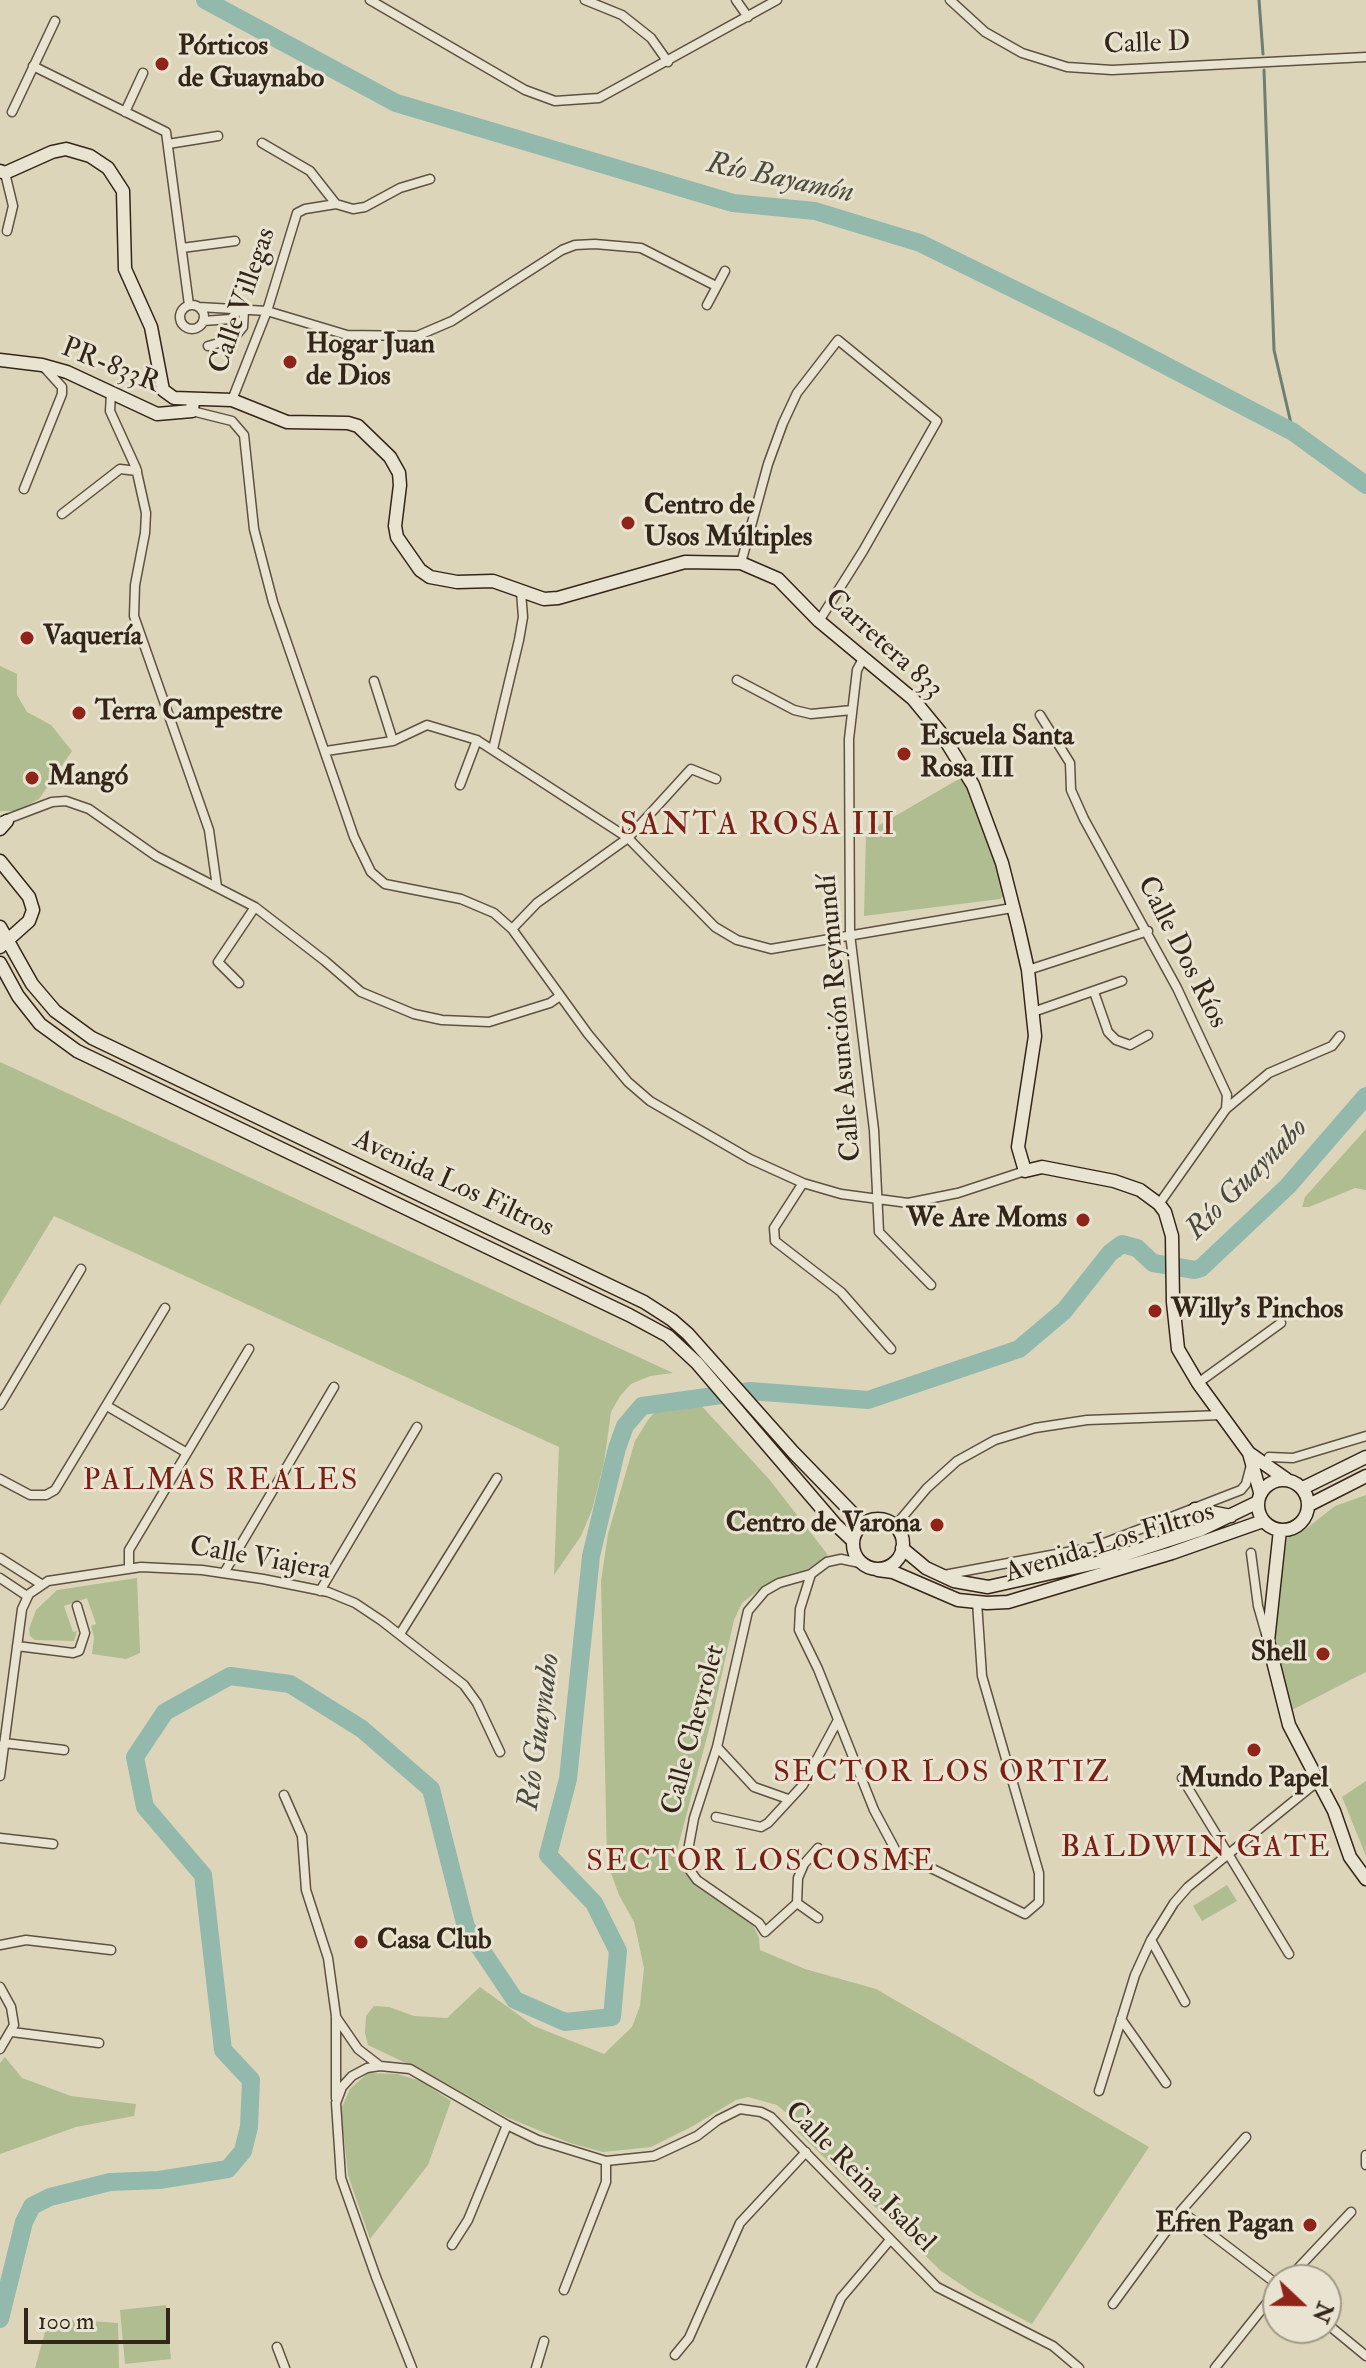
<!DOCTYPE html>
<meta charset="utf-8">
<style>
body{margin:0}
#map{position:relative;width:1366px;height:2368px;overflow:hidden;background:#ddd5ba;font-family:"IM FELL Double Pica",serif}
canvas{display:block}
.north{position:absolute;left:1262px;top:2264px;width:80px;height:80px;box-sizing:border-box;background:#e9e4d2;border:2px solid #a19888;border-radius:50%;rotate:112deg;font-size:22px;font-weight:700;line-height:32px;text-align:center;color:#342519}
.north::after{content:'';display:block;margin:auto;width:28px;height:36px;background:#8f2418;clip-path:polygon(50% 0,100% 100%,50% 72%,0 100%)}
.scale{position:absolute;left:24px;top:2308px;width:146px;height:36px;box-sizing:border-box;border:4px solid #342519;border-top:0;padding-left:10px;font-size:24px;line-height:28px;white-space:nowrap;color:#342519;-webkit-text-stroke:6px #e9e4d2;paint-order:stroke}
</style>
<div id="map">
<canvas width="1366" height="2368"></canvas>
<div class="north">N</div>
<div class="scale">100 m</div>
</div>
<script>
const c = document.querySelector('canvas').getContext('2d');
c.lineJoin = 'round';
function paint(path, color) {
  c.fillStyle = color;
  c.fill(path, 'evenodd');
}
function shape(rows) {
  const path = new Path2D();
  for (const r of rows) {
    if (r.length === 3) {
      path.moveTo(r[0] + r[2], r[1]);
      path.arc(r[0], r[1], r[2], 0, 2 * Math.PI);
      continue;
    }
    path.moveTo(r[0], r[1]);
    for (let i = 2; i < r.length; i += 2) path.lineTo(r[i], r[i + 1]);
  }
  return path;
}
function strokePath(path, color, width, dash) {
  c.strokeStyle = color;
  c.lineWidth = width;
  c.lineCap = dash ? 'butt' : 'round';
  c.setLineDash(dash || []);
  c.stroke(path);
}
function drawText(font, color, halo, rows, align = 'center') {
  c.font = font + ' "IM FELL Double Pica",serif';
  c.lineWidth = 6;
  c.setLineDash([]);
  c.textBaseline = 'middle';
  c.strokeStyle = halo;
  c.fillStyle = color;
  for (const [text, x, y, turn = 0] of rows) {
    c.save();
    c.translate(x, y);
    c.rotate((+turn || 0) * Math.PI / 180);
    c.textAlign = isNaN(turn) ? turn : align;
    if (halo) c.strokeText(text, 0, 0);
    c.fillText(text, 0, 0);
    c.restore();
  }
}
const green = shape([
 [0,666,17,674,17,695,27,712,51,725,72,751,39,799,17,811,0,811],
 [964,776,1005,887,1005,895,1000,899,864,916,866,833],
 [0,1062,673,1373,650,1376,631,1384,620,1396,611,1412,604,1463,592,1510,581,1536,554,1575,559,1447,54,1216,0,1305],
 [1366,1129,1366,1190,1355,1188,1309,1207,1302,1207,1305,1197],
 [697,1401,769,1479,828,1555,808,1569,786,1575,757,1591,742,1603,734,1620,712,1718,676,1854,680,1865,690,1876,741,1912,754,1927,759,1938,760,1950,805,1969,876,1989,1149,2147,1032,2324,975,2294,941,2271,798,2132,797,2122,777,2105,748,2097,736,2100,693,2126,651,2147,603,2152,570,2143,506,2117,435,2077,368,2045,365,2033,366,2016,374,2006,389,2007,414,2016,447,2018,480,1987,534,2026,604,2054,632,2027,640,2006,644,1968,634,1922,619,1895,607,1862,601,1581,608,1534,635,1441,648,1420,661,1405,668,1402],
 [1366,1495,1366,1672,1292,1710,1274,1642,1287,1538,1307,1528,1335,1506],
 [137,1578,140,1653,126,1659,92,1654,94,1637,91,1626,96,1624,87,1598,64,1606,73,1632,77,1631,74,1641,35,1640,30,1636,29,1629,36,1610,57,1590],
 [1366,1781,1366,1856,1342,1797],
 [1227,1885,1237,1901,1202,1921,1193,1906],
 [5,2057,22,2078,71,2096,136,2104,134,2116,76,2127,0,2154,0,2063],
 [368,2073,397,2074,421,2081,451,2101,428,2165,370,2239,348,2175,341,2109,350,2089],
 [166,2305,171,2359,125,2364,120,2310],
 [49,2318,118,2323,119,2368,35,2368]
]);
const stream = shape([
 [1259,0,1263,54],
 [1264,70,1274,350,1293,432]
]);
const river = shape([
 [205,0,396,103,733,203,815,211,920,243,1111,337,1293,432,1366,485],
 [0,2319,24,2222,32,2206,50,2197,110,2182,159,2180,228,2169,243,2151,249,2127,251,2080,223,2050,203,1875,145,1807,135,1757,165,1712,230,1676,290,1684,362,1729,431,1789,466,1927,515,2000,565,2022,612,2017,618,1951,594,1903,548,1855,568,1779,591,1556,617,1448,625,1426,642,1406,750,1391,868,1400,1019,1349,1064,1311,1110,1253,1122,1244,1137,1248,1153,1263,1195,1270,1201,1268,1288,1186,1366,1096]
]);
const street = shape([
 [370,0,525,90,555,101,599,98,777,0],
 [585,0,622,15,651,38,668,62],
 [736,0,748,17],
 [950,0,985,32,1022,53,1067,67,1112,70,1366,57],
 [33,66,166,132,189,305],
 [12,112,55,21],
 [125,112,143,73],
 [262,143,310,171,336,204],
 [168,144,218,136],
 [5,173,13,206,7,231],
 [182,248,235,241],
 [707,305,725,271],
 [192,317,12],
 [199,307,267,311,347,335,417,336,452,321,562,250,575,245,595,244,641,248,716,286],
 [203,321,231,319,238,311],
 [208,346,233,339,243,327,244,311],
 [111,393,110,411,136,468,146,513,145,533,135,585,134,616,209,830,217,887],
 [232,400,267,311,297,213,305,209,336,204,353,209,365,207,400,188,430,179],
 [192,411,232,421,244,435,254,529,273,602,354,837,371,872,385,884,461,899,494,913,512,929,588,1034,628,1082,650,1101,750,1159,803,1183,841,1194,908,1203,958,1193,1025,1171],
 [24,489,62,394,62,387,42,365],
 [62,514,120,469,137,471],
 [741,563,768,464,783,423,797,393,838,340,937,421,863,551,819,621],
 [863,659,857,670,849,739,850,934,874,1130,879,1232,931,1285],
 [737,680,794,710,811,714,852,710],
 [374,681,393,741],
 [1040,715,1070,763,1071,790,1084,819,1177,988,1227,1095,1226,1109],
 [493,749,519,640,523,617,521,592],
 [326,751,393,741,427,725,477,740,628,838,715,927,737,940,771,949,1012,908],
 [460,785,477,740],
 [2,821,52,802,66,801,89,809,156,856,255,907,325,961,361,992,414,1014,442,1020,489,1022,550,1003,560,996],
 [512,929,537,903,628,838,691,769,716,779],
 [1028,970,1148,931],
 [239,983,218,962,255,907],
 [1094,992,1108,1032,1116,1040,1130,1045,1148,1035],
 [1033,1012,1122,981],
 [803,1183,774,1228,775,1241,841,1292,891,1349],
 [1159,1204,1226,1109,1269,1073,1332,1046,1340,1036],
 [1198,1383,1281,1323],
 [0,1405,81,1269],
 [107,1406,187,1453],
 [1269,1457,1293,1458,1366,1436],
 [0,1479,30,1495,46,1495,55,1490,165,1308],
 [895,1526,927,1488,957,1461,995,1440,1035,1428,1087,1420,1222,1415],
 [1251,1553,1258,1606,1266,1634],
 [0,1558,41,1584],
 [129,1569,129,1550,249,1349],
 [224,1573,334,1387],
 [811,1574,800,1609,799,1630,818,1669,874,1810,896,1851,1025,1914,1039,1902,1039,1873,982,1676,977,1602],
 [944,1575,1094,1547,1241,1490,1246,1484,1251,1465],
 [0,1578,27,1596],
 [320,1591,417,1427],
 [400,1634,497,1478],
 [17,1646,73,1653,79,1651,85,1633,77,1606],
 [4,1743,64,1750],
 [717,1747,754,1787,788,1799],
 [0,1776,22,1609,29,1594,48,1581,141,1567,202,1570,263,1579,328,1592,355,1603,382,1621,464,1685,477,1703,500,1752],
 [1182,1778,1289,1954],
 [284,1795,302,1836,306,1890,328,1958,336,2016,336,2098],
 [716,1817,761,1827,768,1823,803,1785,838,1720],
 [0,1838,53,1844],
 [797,1903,798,1878,804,1864,818,1848],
 [818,1918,797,1903,765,1932,759,1923,697,1880,689,1869,689,1845,694,1818,717,1747,748,1611,765,1591,779,1583,811,1574,827,1562,841,1559,860,1563],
 [1151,1940,1185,2002],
 [0,1945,26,1940,111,1950],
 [0,1987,11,2007,14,2025,0,2049],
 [336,2017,358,2049,380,2066],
 [1121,2019,1166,2083],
 [12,2032,99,2043],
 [1099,2091,1135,1975,1151,1940,1174,1903,1188,1887,1317,1782],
 [1366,2155,1366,2165],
 [1181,2211,1278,2285],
 [452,2245,468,2220,507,2125],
 [1287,2280,1351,2212],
 [564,2290,606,2182,606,2161],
 [1113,2304,1181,2211,1246,2137],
 [1326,2323,1366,2356],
 [277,2347,285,2368],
 [675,2355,689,2338,740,2223,806,2152],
 [412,2368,376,2277,341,2178,336,2103,342,2087,352,2076,367,2068,380,2066,410,2069,507,2125,538,2140,606,2161,654,2156,697,2136,718,2120,740,2109,761,2112,771,2117,937,2287,1053,2346,1079,2368],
 [536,2368,544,2341],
 [811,2368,841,2298,890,2240],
 [1215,2368,1278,2289]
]);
const secondary = shape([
 [0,171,5,173,52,152,66,149,90,156,108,168,123,191,125,269,151,327,163,390,174,398,232,400,287,422,348,423,358,426,390,457,399,473,400,485,395,526,397,537,420,570,430,577,457,582,493,581,544,599,558,598,685,562,741,563,778,579,819,621,913,699,941,733,973,785,1002,863,1018,926,1028,970,1035,1036,1018,1147,1025,1171,1042,1167,1114,1181,1140,1190,1159,1204,1165,1212,1172,1236,1173,1302,1178,1349,1198,1383,1249,1453,1286,1479],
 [0,360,42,365,67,372,157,414,192,411,193,400],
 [0,829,7,821],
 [0,861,29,897,33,910,29,921,0,947],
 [0,927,32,984,55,1011,92,1038,644,1302,672,1320,688,1334,793,1452,863,1524],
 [0,963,18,996,40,1024,77,1051,629,1315,668,1336,697,1363,835,1524,853,1541],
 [1249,1453,1260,1492],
 [1283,1505,25],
 [1303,1488,1366,1457],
 [1309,1505,1366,1476],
 [1195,1509,1231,1516],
 [878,1544,25],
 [1280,1530,1268,1641,1289,1725,1334,1811,1350,1857,1366,1879],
 [902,1548,926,1568,941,1575,954,1581,988,1587,1105,1561,1200,1530,1258,1502],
 [878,1570,893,1572,958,1600,987,1603,1008,1602,1172,1553,1263,1521]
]);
const markers = [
 [162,64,8,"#8f2418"],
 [290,362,8,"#8f2418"],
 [628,523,8,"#8f2418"],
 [27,638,8,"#8f2418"],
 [79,713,8,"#8f2418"],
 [904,754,8,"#8f2418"],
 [32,778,8,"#8f2418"],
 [1083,1220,8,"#8f2418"],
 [1155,1311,8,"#8f2418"],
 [937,1525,8,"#8f2418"],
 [1323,1654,8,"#8f2418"],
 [1254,1750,8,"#8f2418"],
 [361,1942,8,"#8f2418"],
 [1310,2225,8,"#8f2418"]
];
const streetNames = [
 ["Calle D",1147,45,-2],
 ["Calle Villegas",244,301,-71],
 ["PR-833R",110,367,22],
 ["Carretera 833",883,645,42],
 ["Calle Dos Ríos",1181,953,63],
 ["Calle Asunción Reymundí",841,1018,-95],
 ["Avenida Los Filtros",453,1185,25],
 ["Avenida Los Filtros",1110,1544,-17],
 ["Calle Viajera",260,1560,10],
 ["Calle Chevrolet",695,1730,-75],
 ["Calle Reina Isabel",859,2178,45]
];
const poiNames = [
 ["Pórticos",178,48],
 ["de Guaynabo",178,80],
 ["Hogar Juan",306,346],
 ["de Dios",306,378],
 ["Centro de",644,507],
 ["Usos Múltiples",644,539],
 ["Vaquería",43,638],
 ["Terra Campestre",95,713],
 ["Escuela Santa",920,738],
 ["Rosa III",920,770],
 ["Mangó",48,778],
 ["We Are Moms",1067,1220,"right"],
 ["Willy's Pinchos",1171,1311],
 ["Centro de Varona",921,1525,"right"],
 ["Shell",1307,1654,"right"],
 ["Mundo Papel",1254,1780,"center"],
 ["Casa Club",377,1942],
 ["Efren Pagan",1294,2225,"right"]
];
const waterNames = [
 ["Río Bayamón",780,180,12],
 ["Río Guaynabo",1248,1180,-45],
 ["Río Guaynabo",541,1732,-82]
];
const neighbourhoodNames = [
 ["PALMAS REALES",221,1483],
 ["SECTOR LOS ORTIZ",942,1775],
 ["BALDWIN GATE",1196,1850],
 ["SECTOR LOS COSME",761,1864]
];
const quarterNames = [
 ["SANTA ROSA III",758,827]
];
paint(green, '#afbd91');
strokePath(stream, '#6d7e72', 3);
strokePath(river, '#93b9ad', 18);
strokePath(street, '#5e5141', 11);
strokePath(secondary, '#342519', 15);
strokePath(street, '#e9e4d2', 8);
strokePath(secondary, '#e9e4d2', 12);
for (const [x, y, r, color] of markers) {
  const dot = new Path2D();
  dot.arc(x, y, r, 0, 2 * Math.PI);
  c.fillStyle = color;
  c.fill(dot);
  strokePath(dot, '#e9e4d2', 3);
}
drawText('28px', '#342519', '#e9e4d2', streetNames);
drawText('bold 28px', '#342519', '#e9e4d2', poiNames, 'left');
drawText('italic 30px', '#4c4a3e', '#e9e4d2', waterNames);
c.letterSpacing = '2px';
drawText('30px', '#7a1f14', '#e9e4d2', neighbourhoodNames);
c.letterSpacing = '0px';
c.letterSpacing = '2px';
drawText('32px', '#7a1f14', '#e9e4d2', quarterNames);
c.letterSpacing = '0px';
</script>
